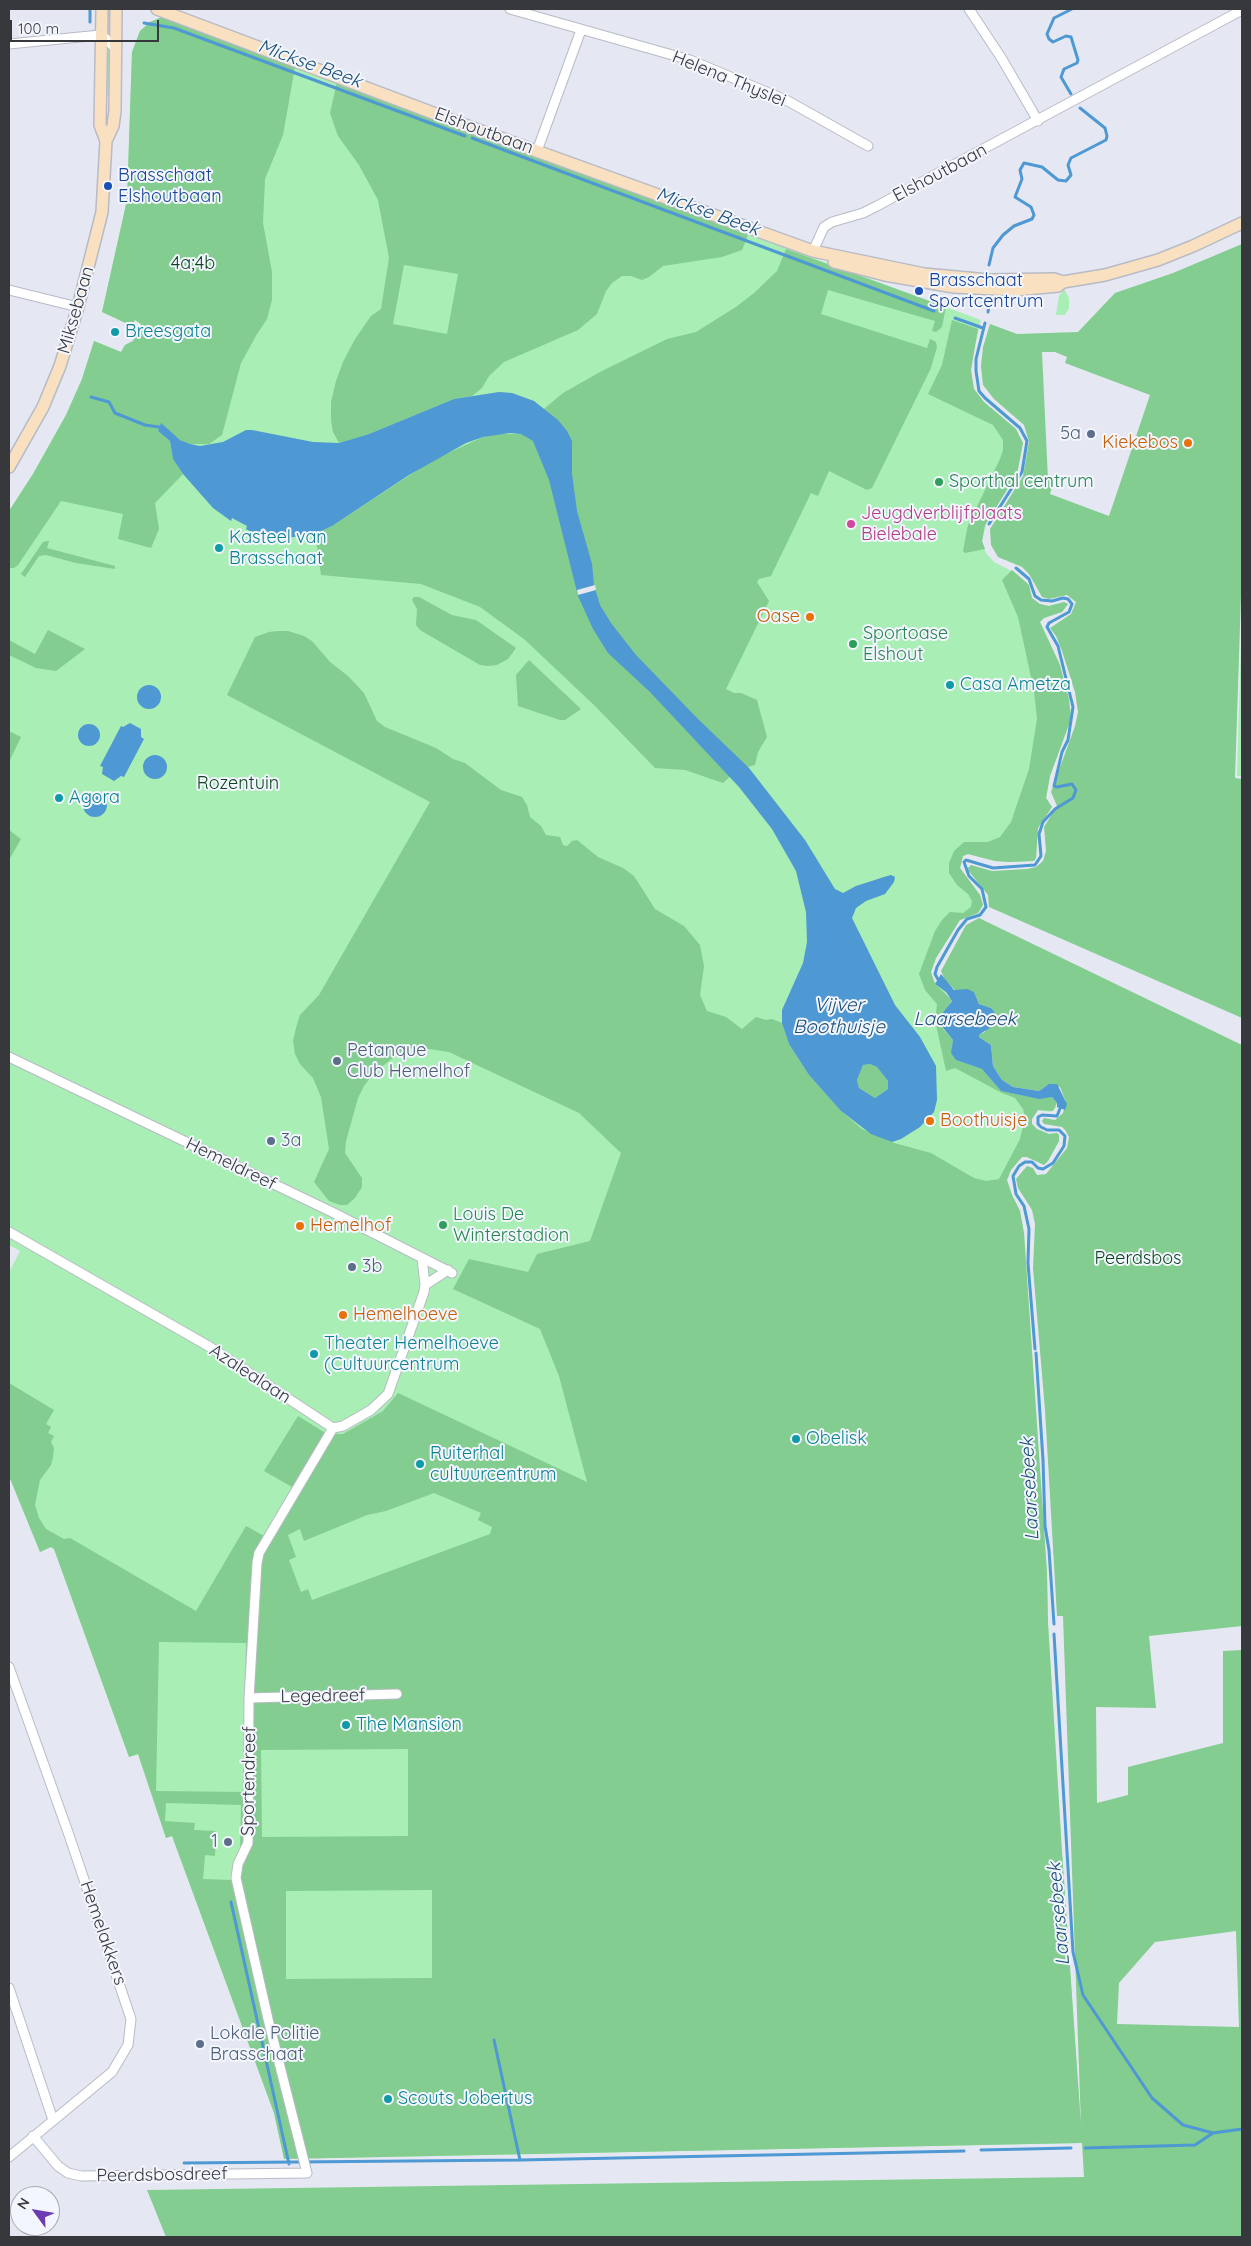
<!DOCTYPE html>
<style>
body{margin:0}
#map{position:relative;width:1251px;height:2246px;overflow:hidden;background:#e5e8f3;font-family:Quicksand,sans-serif}
canvas{display:block}
.frame{position:absolute;inset:0;border:10px solid #37383c;pointer-events:none}
.north{position:absolute;left:10px;top:2186px;width:50px;height:50px;box-sizing:border-box;background:#f3f6fe;border:1px solid #a8aab0;border-radius:50%;rotate:302deg;font-size:14px;font-weight:700;line-height:20px;text-align:center;color:#37383c}
.north::after{content:'';display:block;margin:auto;width:18px;height:22px;background:#6c3ab1;clip-path:polygon(50% 0,100% 100%,50% 72%,0 100%)}
.scale{position:absolute;left:10px;top:20px;width:149px;height:22px;box-sizing:border-box;border:2px solid #37383c;border-top:0;padding-left:6px;font-size:15px;line-height:18px;white-space:nowrap;color:#37383c;-webkit-text-stroke:4px #f3f6fe;paint-order:stroke}
</style>
<div id="map">
<canvas width="1251" height="2246"></canvas>
<div class="frame"></div>
<div class="north">N</div>
<div class="scale">100 m</div>
</div>
<script>
const c = document.querySelector('canvas').getContext('2d');
c.lineJoin = 'round';
function paint(path, color) {
  c.fillStyle = color;
  c.fill(path, 'evenodd');
}
function shape(rows) {
  const path = new Path2D();
  for (const r of rows) {
    if (r.length === 3) {
      path.moveTo(r[0] + r[2], r[1]);
      path.arc(r[0], r[1], r[2], 0, 2 * Math.PI);
      continue;
    }
    path.moveTo(r[0], r[1]);
    for (let i = 2; i < r.length; i += 2) path.lineTo(r[i], r[i + 1]);
  }
  return path;
}
function strokePath(path, color, width, dash) {
  c.strokeStyle = color;
  c.lineWidth = width;
  c.lineCap = dash ? 'butt' : 'round';
  c.setLineDash(dash || []);
  c.stroke(path);
}
function drawText(font, color, halo, rows, align = 'center') {
  c.font = font + ' Quicksand,sans-serif';
  c.lineWidth = 4;
  c.setLineDash([]);
  c.textBaseline = 'middle';
  c.strokeStyle = halo;
  c.fillStyle = color;
  for (const [text, x, y, turn = 0] of rows) {
    c.save();
    c.translate(x, y);
    c.rotate((+turn || 0) * Math.PI / 180);
    c.textAlign = isNaN(turn) ? turn : align;
    if (halo) c.strokeText(text, 0, 0);
    c.fillText(text, 0, 0);
    c.restore();
  }
}
const green = shape([
 [162,17,981,320,972,359,971,375,974,389,984,402,1016,429,1023,443,1017,474,987,521,982,541,986,553,994,562,1017,574,1029,585,1032,598,1039,604,1049,606,1064,602,1068,604,1062,612,1044,618,1040,622,1060,665,1071,712,1071,719,1050,776,1046,798,1052,807,1038,828,1036,858,1034,861,1009,862,995,861,968,854,963,856,960,868,980,895,983,905,978,913,960,920,936,958,931,972,933,980,946,992,949,1006,990,1079,998,1088,1057,1107,1050,1112,1038,1110,1032,1119,1032,1124,1037,1129,1049,1134,1057,1133,1059,1135,1059,1141,1048,1161,1044,1165,1027,1157,1022,1157,1011,1170,1007,1180,1012,1195,1020,1211,1024,1233,1047,1573,1048,1623,1062,1852,1082,2143,284,2159,274,2113,172,1836,166,1838,138,1754,129,1757,54,1549,51,1547,40,1552,9,1476,9,1272,20,1251,9,1245,9,511,33,474,66,415,82,379,94,341,121,352,125,345,133,341,141,324,135,320,132,326,102,312,127,200,132,52,140,31,150,22],
 [103,41,111,49,110,95,103,95],
 [1064,289,1069,298,1069,308,1065,315,1056,315,1059,296],
 [1242,613,1242,776,1237,776]
]);
const forest = shape([
 [162,17,295,67,283,135,265,179,263,223,272,272,272,300,267,319,257,334,241,363,222,435,209,444,190,444,180,440,161,424,158,431,170,441,173,459,183,474,155,503,159,529,151,548,118,539,123,514,61,501,18,565,14,568,10,568,9,511,33,474,66,415,82,379,94,341,121,352,125,345,133,341,141,324,135,320,132,326,102,312,127,200,132,52,140,31,150,22],
 [337,82,748,235,742,250,722,257,663,266,649,277,642,280,631,276,622,276,612,283,606,291,597,314,578,330,504,362,489,376,482,388,472,396,454,399,369,434,339,443,333,432,331,420,331,402,336,381,343,362,355,339,371,316,381,309,389,258,378,200,359,165,338,136,330,113],
 [404,265,458,274,447,334,393,324],
 [1242,244,1242,564,1235,778,1242,779,1242,1018,989,907,988,895,967,869,971,865,992,871,1027,869,1036,867,1043,861,1046,851,1044,827,1057,806,1051,792,1075,726,1078,712,1075,692,1062,651,1056,636,1050,628,1071,614,1076,602,1067,595,1049,599,1042,597,1029,574,1022,567,998,557,991,545,990,529,1023,476,1029,442,1024,425,994,399,983,385,981,366,983,347,990,324,1017,334,1078,332,1115,293,1173,273],
 [1042,352,1055,352,1067,357,1065,363,1150,395,1109,516,1050,494,1054,481,1048,480],
 [786,249,946,307,942,327,936,332,932,331,935,321,828,290,821,314,927,348,930,339,936,342,937,347,931,368,872,488,867,490,829,471,818,496,811,493,771,576,759,579,757,582,769,601,726,689,734,693,741,693,757,700,767,737,758,752,755,765,737,770,723,783,685,770,655,768,595,706,524,639,480,607,421,584,321,575,315,534,332,526,433,460,483,437,496,434,521,434,545,408,563,393,600,372,667,339,696,332,736,307,754,293,777,271],
 [952,320,978,329,971,370,974,389,984,402,1016,429,1023,443,1017,474,985,525,982,541,985,549,965,553,963,551,968,525,1000,459,1003,450,1003,440,993,425,928,394,942,365],
 [47,541,49,541,47,548,115,566,115,569,76,563,46,555,39,556,25,577,21,574,43,542],
 [1012,570,1029,585,1032,598,1040,604,1049,606,1064,602,1068,604,1062,612,1044,618,1040,622,1060,665,1069,699,1071,719,1050,776,1046,798,1052,807,1038,828,1036,858,1034,861,1009,862,995,861,968,854,963,856,960,868,980,895,983,905,978,913,960,920,936,958,931,972,935,984,952,1000,940,1019,943,1029,953,1040,952,1047,956,1060,982,1069,1001,1091,1036,1098,1052,1097,1057,1103,1053,1111,1038,1110,1032,1119,1032,1124,1037,1129,1049,1134,1057,1133,1059,1135,1059,1141,1048,1161,1044,1165,1027,1157,1022,1157,1011,1170,1007,1180,1012,1195,1020,1211,1024,1233,1047,1573,1048,1623,1062,1852,1081,2125,1063,1616,1057,1616,1045,1410,1033,1268,1035,1224,1032,1210,1018,1188,1016,1179,1027,1166,1033,1168,1037,1175,1046,1174,1067,1148,1069,1137,1065,1130,1062,1127,1044,1124,1042,1121,1044,1118,1055,1120,1063,1113,1066,1102,1060,1087,1046,1086,1039,1091,1013,1087,1002,1080,993,1066,991,1045,979,1037,980,1034,985,1032,991,1008,979,1004,974,992,955,990,945,980,941,971,966,925,979,918,1242,1045,1242,1626,1149,1636,1156,1708,1096,1707,1097,1803,1128,1795,1128,1767,1223,1743,1223,1651,1242,1650,1242,2237,166,2237,147,2190,1084,2177,1082,2143,284,2159,274,2113,172,1836,166,1838,138,1754,129,1757,54,1549,51,1547,40,1552,9,1476,9,1383,54,1410,46,1424,51,1427,48,1433,54,1436,51,1442,54,1448,53,1457,51,1465,40,1480,35,1505,39,1518,46,1529,64,1539,70,1538,196,1611,246,1526,264,1536,292,1487,264,1471,298,1416,327,1434,343,1434,383,1411,398,1393,587,1482,559,1376,540,1329,453,1289,469,1259,528,1272,537,1254,590,1241,621,1153,579,1113,449,1052,416,1047,404,1050,389,1061,374,1073,364,1086,358,1098,346,1141,345,1153,362,1178,362,1187,355,1198,347,1205,340,1205,329,1201,314,1182,329,1149,321,1097,313,1078,300,1064,295,1054,293,1041,296,1028,300,1015,319,995,430,802,227,695,255,637,269,632,278,631,288,631,304,636,312,641,330,662,348,676,364,693,377,721,385,727,436,748,453,759,465,763,501,790,522,797,527,805,530,817,541,826,546,835,560,837,563,845,567,846,572,841,577,840,598,857,623,868,634,876,655,909,684,926,700,945,704,966,700,995,707,1011,726,1017,742,1029,756,1017,766,1020,772,1019,782,1023,789,1044,809,1075,841,1111,862,1129,894,1143,931,1153,974,1178,986,1181,999,1179,1020,1139,1025,1117,1023,1109,1015,1098,1002,1093,955,1068,946,1071,935,1020,937,1004,925,990,919,974,935,931,942,920,950,912,963,913,971,907,972,901,968,894,957,885,949,873,949,863,954,851,964,842,988,842,1000,837,1011,822,1029,769,1037,719,1034,691,1018,617,1002,580],
 [434,1493,481,1513,478,1520,492,1527,490,1534,312,1600,308,1589,301,1592,289,1560,296,1557,288,1535,300,1529,304,1541,367,1515,386,1511],
 [159,1642,246,1643,243,1792,156,1791],
 [408,1749,408,1836,262,1837,261,1750],
 [166,1803,241,1805,240,1853,233,1863,232,1880,203,1879,205,1855,215,1856,216,1831,194,1830,195,1823,165,1821],
 [432,1890,432,1978,286,1979,286,1891],
 [1236,1931,1239,2027,1117,2024,1119,1983,1155,1942],
 [414,597,419,597,452,615,476,620,516,648,508,659,497,665,488,666,480,665,420,630,416,625,417,609,412,600],
 [48,630,85,649,56,671,36,668,9,655,9,640,35,654],
 [529,660,581,709,565,720,560,720,518,706,516,675],
 [9,731,21,737,9,762],
 [9,830,21,839,9,860],
 [870,1064,877,1067,888,1081,888,1089,875,1098,859,1088,857,1080,863,1065]
]);
const water = shape([
 [499,392,512,393,534,401,558,420,567,431,572,441,572,474,577,511,592,564,594,585,600,605,611,623,636,655,698,719,749,768,805,840,835,889,843,893,856,886,884,877,891,875,895,877,894,882,885,894,866,901,856,908,852,918,895,1005,920,1037,936,1066,937,1100,934,1112,920,1127,901,1139,892,1142,871,1134,841,1111,809,1075,789,1044,782,1023,782,1010,803,963,807,942,806,912,796,871,772,829,739,787,650,692,608,653,593,629,578,596,549,480,533,441,521,434,510,433,483,437,466,443,409,475,332,526,315,534,280,539,254,531,251,532,246,529,247,526,232,518,231,521,213,508,183,474,173,459,170,441,158,431,161,423,180,440,190,444,200,446,223,442,246,430,252,430,313,442,339,443,369,434,454,399],
 [870,1064,877,1067,888,1081,888,1089,875,1098,859,1088,857,1080,863,1065],
 [149,697,12],
 [130,723,141,729,141,737,144,739,124,777,121,776,114,781,102,774,103,767,100,766,121,726,123,727],
 [89,735,11],
 [155,767,12],
 [95,805,12],
 [941,974,954,990,967,989,974,992,979,1004,991,1008,995,1013,996,1020,993,1026,980,1034,979,1037,991,1045,993,1066,1002,1080,1013,1087,1039,1091,1049,1084,1057,1084,1067,1104,1065,1110,1057,1107,1057,1103,1052,1097,1039,1099,1001,1091,982,1069,956,1060,951,1053,953,1040,940,1024,942,1014,952,1001,946,992,935,984]
]);
const pier = shape([
 [595,585,596,590,578,595,577,590]
]);
const stream = shape([
 [90,22,90,9],
 [144,23,174,28,465,136],
 [1071,94,1061,77,1064,69,1077,63,1078,60,1071,37,1066,36,1053,42,1049,39,1047,34,1054,18,1072,9],
 [472,138,934,311],
 [989,265,993,248,1003,235,1014,226,1032,219,1034,215,1031,207,1015,197,1022,179,1020,170,1024,163,1042,167,1058,180,1066,181,1071,175,1068,165,1071,158,1106,140,1107,136,1105,128,1080,108],
 [988,312,989,306],
 [955,318,983,328],
 [985,323,976,359,976,371,979,391,985,398,1020,428,1027,441,1022,472,989,524],
 [91,397,109,402,115,413,145,425,159,427],
 [940,983,935,974,937,967,958,930,967,919,980,915,986,907,982,889,969,876,964,862,966,860,993,868,1035,865,1041,856,1039,834,1043,822,1055,809,1073,798,1076,790,1072,784,1057,787,1054,786,1062,752,1068,740,1073,707,1058,646,1047,627,1049,623,1069,612,1072,604,1068,599,1063,598,1052,601,1041,600,1035,596,1029,579,1016,568],
 [1035,1349,1028,1263,1029,1229,1024,1206,1016,1194,1013,1176,1019,1166,1025,1162,1032,1162,1038,1168,1043,1169,1053,1163,1064,1146,1065,1136,1059,1130,1047,1130,1041,1127,1038,1124,1038,1117,1042,1115,1057,1116,1061,1106],
 [1036,1353,1043,1460,1045,1526,1049,1550,1054,1624],
 [1054,1634,1073,1952,1083,1995,1152,2098,1183,2125,1213,2133,1242,2129],
 [231,1902,289,2164],
 [494,2040,520,2160],
 [1085,2148,1195,2145,1213,2133],
 [981,2150,1071,2148],
 [184,2163,520,2160,964,2151]
]);
const street = shape([
 [510,9,690,60,788,101,868,146],
 [969,9,1002,59,1038,121],
 [9,44,100,35,104,37,116,49],
 [537,151,581,30],
 [813,251,824,227,832,222,863,213,877,206,1242,10],
 [9,290,78,307],
 [9,1057,332,1212,452,1273],
 [9,1232,210,1347,333,1428,343,1426,371,1410,388,1394,424,1292,425,1285,422,1258],
 [425,1285,448,1270],
 [9,1667,69,1835,131,2019,128,2045,112,2072,9,2157],
 [249,1698,397,1694],
 [9,1988,53,2120],
 [33,2136,58,2166,68,2173,81,2176,307,2173,268,2019,236,1878,238,1864,248,1843,249,1698,257,1563,259,1553,333,1428]
]);
const secondary = shape([
 [157,9,473,128,813,251,924,274,989,280,1054,279,1063,282],
 [106,141,113,126,115,111,116,9],
 [834,262,885,275,954,287,1017,290,1036,288,1058,286,1063,282,1105,275,1158,260,1193,246,1242,223],
 [9,467,43,407,60,366,78,307,102,212,106,141,100,125,102,9]
]);
const markers = [
 [108,186,5,"#1a4fb4"],
 [919,291,5,"#1a4fb4"],
 [115,332,5,"#0f9aa8"],
 [1091,434,5,"#5c6f8a"],
 [1188,443,5,"#e8710a"],
 [939,482,5,"#2e9e5b"],
 [851,524,5,"#d1479c"],
 [219,548,5,"#0f9aa8"],
 [810,617,5,"#e8710a"],
 [853,644,5,"#2e9e5b"],
 [950,685,5,"#0f9aa8"],
 [59,798,5,"#0f9aa8"],
 [337,1061,5,"#5c6f8a"],
 [930,1121,5,"#e8710a"],
 [271,1141,5,"#5c6f8a"],
 [443,1225,5,"#2e9e5b"],
 [300,1226,5,"#e8710a"],
 [352,1267,5,"#5c6f8a"],
 [343,1315,5,"#e8710a"],
 [314,1354,5,"#0f9aa8"],
 [796,1439,5,"#0f9aa8"],
 [420,1464,5,"#0f9aa8"],
 [346,1725,5,"#0f9aa8"],
 [228,1842,5,"#5c6f8a"],
 [200,2044,5,"#5c6f8a"],
 [388,2099,5,"#0f9aa8"]
];
const streetNames = [
 ["Helena Thyslei",729,79,22],
 ["Elshoutbaan",484,131,20],
 ["Elshoutbaan",940,173,-28],
 ["Miksebaan",76,310,-74],
 ["Hemeldreef",231,1164,26],
 ["Azalealaan",250,1374,33],
 ["Legedreef",323,1696,-1],
 ["Sportendreef",249,1781,-89],
 ["Hemelakkers",103,1933,71],
 ["Peerdsbosdreef",162,2175,-1]
];
const transitNames = [
 ["Brasschaat",118,176],
 ["Elshoutbaan",118,197],
 ["Brasschaat",929,281],
 ["Sportcentrum",929,302]
];
const parkNames = [
 ["4a;4b",193,264],
 ["Rozentuin",238,784],
 ["Peerdsbos",1138,1259]
];
const cultureNames = [
 ["Breesgata",125,332],
 ["Kasteel van",229,538],
 ["Brasschaat",229,559],
 ["Casa Ametza",960,685],
 ["Agora",69,798],
 ["Theater Hemelhoeve",324,1344],
 ["(Cultuurcentrum",324,1365],
 ["Obelisk",806,1439],
 ["Ruiterhal",430,1454],
 ["cultuurcentrum",430,1475],
 ["The Mansion",356,1725],
 ["Scouts Jobertus",398,2099]
];
const serviceNames = [
 ["5a",1081,434,"right"],
 ["Petanque",347,1051],
 ["Club Hemelhof",347,1072],
 ["3a",281,1141],
 ["3b",362,1267],
 ["1",218,1842,"right"],
 ["Lokale Politie",210,2034],
 ["Brasschaat",210,2055]
];
const foodNames = [
 ["Kiekebos",1178,443,"right"],
 ["Oase",800,617,"right"],
 ["Boothuisje",940,1121],
 ["Hemelhof",310,1226],
 ["Hemelhoeve",353,1315]
];
const leisureNames = [
 ["Sporthal centrum",949,482],
 ["Sportoase",863,634],
 ["Elshout",863,655],
 ["Louis De",453,1215],
 ["Winterstadion",453,1236]
];
const hotelNames = [
 ["Jeugdverblijfplaats",861,514],
 ["Bielebale",861,535]
];
const waterNames = [
 ["Mickse Beek",310,64,20],
 ["Mickse Beek",708,212,20],
 ["Vijver",839,1005],
 ["Boothuisje",839,1027],
 ["Laarsebeek",965,1019],
 ["Laarsebeek",1030,1489,-93],
 ["Laarsebeek",1059,1914,-95]
];
paint(green, '#a9eeb4');
paint(forest, '#82cd8f');
paint(water, '#4e98d3');
paint(pier, '#e5e8f3');
strokePath(stream, '#4e98d3', 3);
strokePath(street, '#b8bbc6', 11);
strokePath(secondary, '#b8bbc6', 14);
strokePath(street, '#fff', 9);
strokePath(secondary, '#f8e0c1', 11);
for (const [x, y, r, color] of markers) {
  const dot = new Path2D();
  dot.arc(x, y, r, 0, 2 * Math.PI);
  c.fillStyle = color;
  c.fill(dot);
  strokePath(dot, '#f3f6fe', 2);
}
drawText('18px', '#37383c', '#f3f6fe', streetNames);
drawText('18px', '#164399', '#f3f6fe', transitNames, 'left');
drawText('18px', '#0e451e', '#f3f6fe', parkNames);
drawText('18px', '#0d838f', '#f3f6fe', cultureNames, 'left');
drawText('18px', '#4e5e75', '#f3f6fe', serviceNames, 'left');
drawText('18px', '#c56008', '#f3f6fe', foodNames, 'left');
drawText('18px', '#27864d', '#f3f6fe', leisureNames, 'left');
drawText('18px', '#b23c85', '#f3f6fe', hotelNames, 'left');
drawText('italic 19px', '#1b5078', '#f3f6fe', waterNames);
</script>
